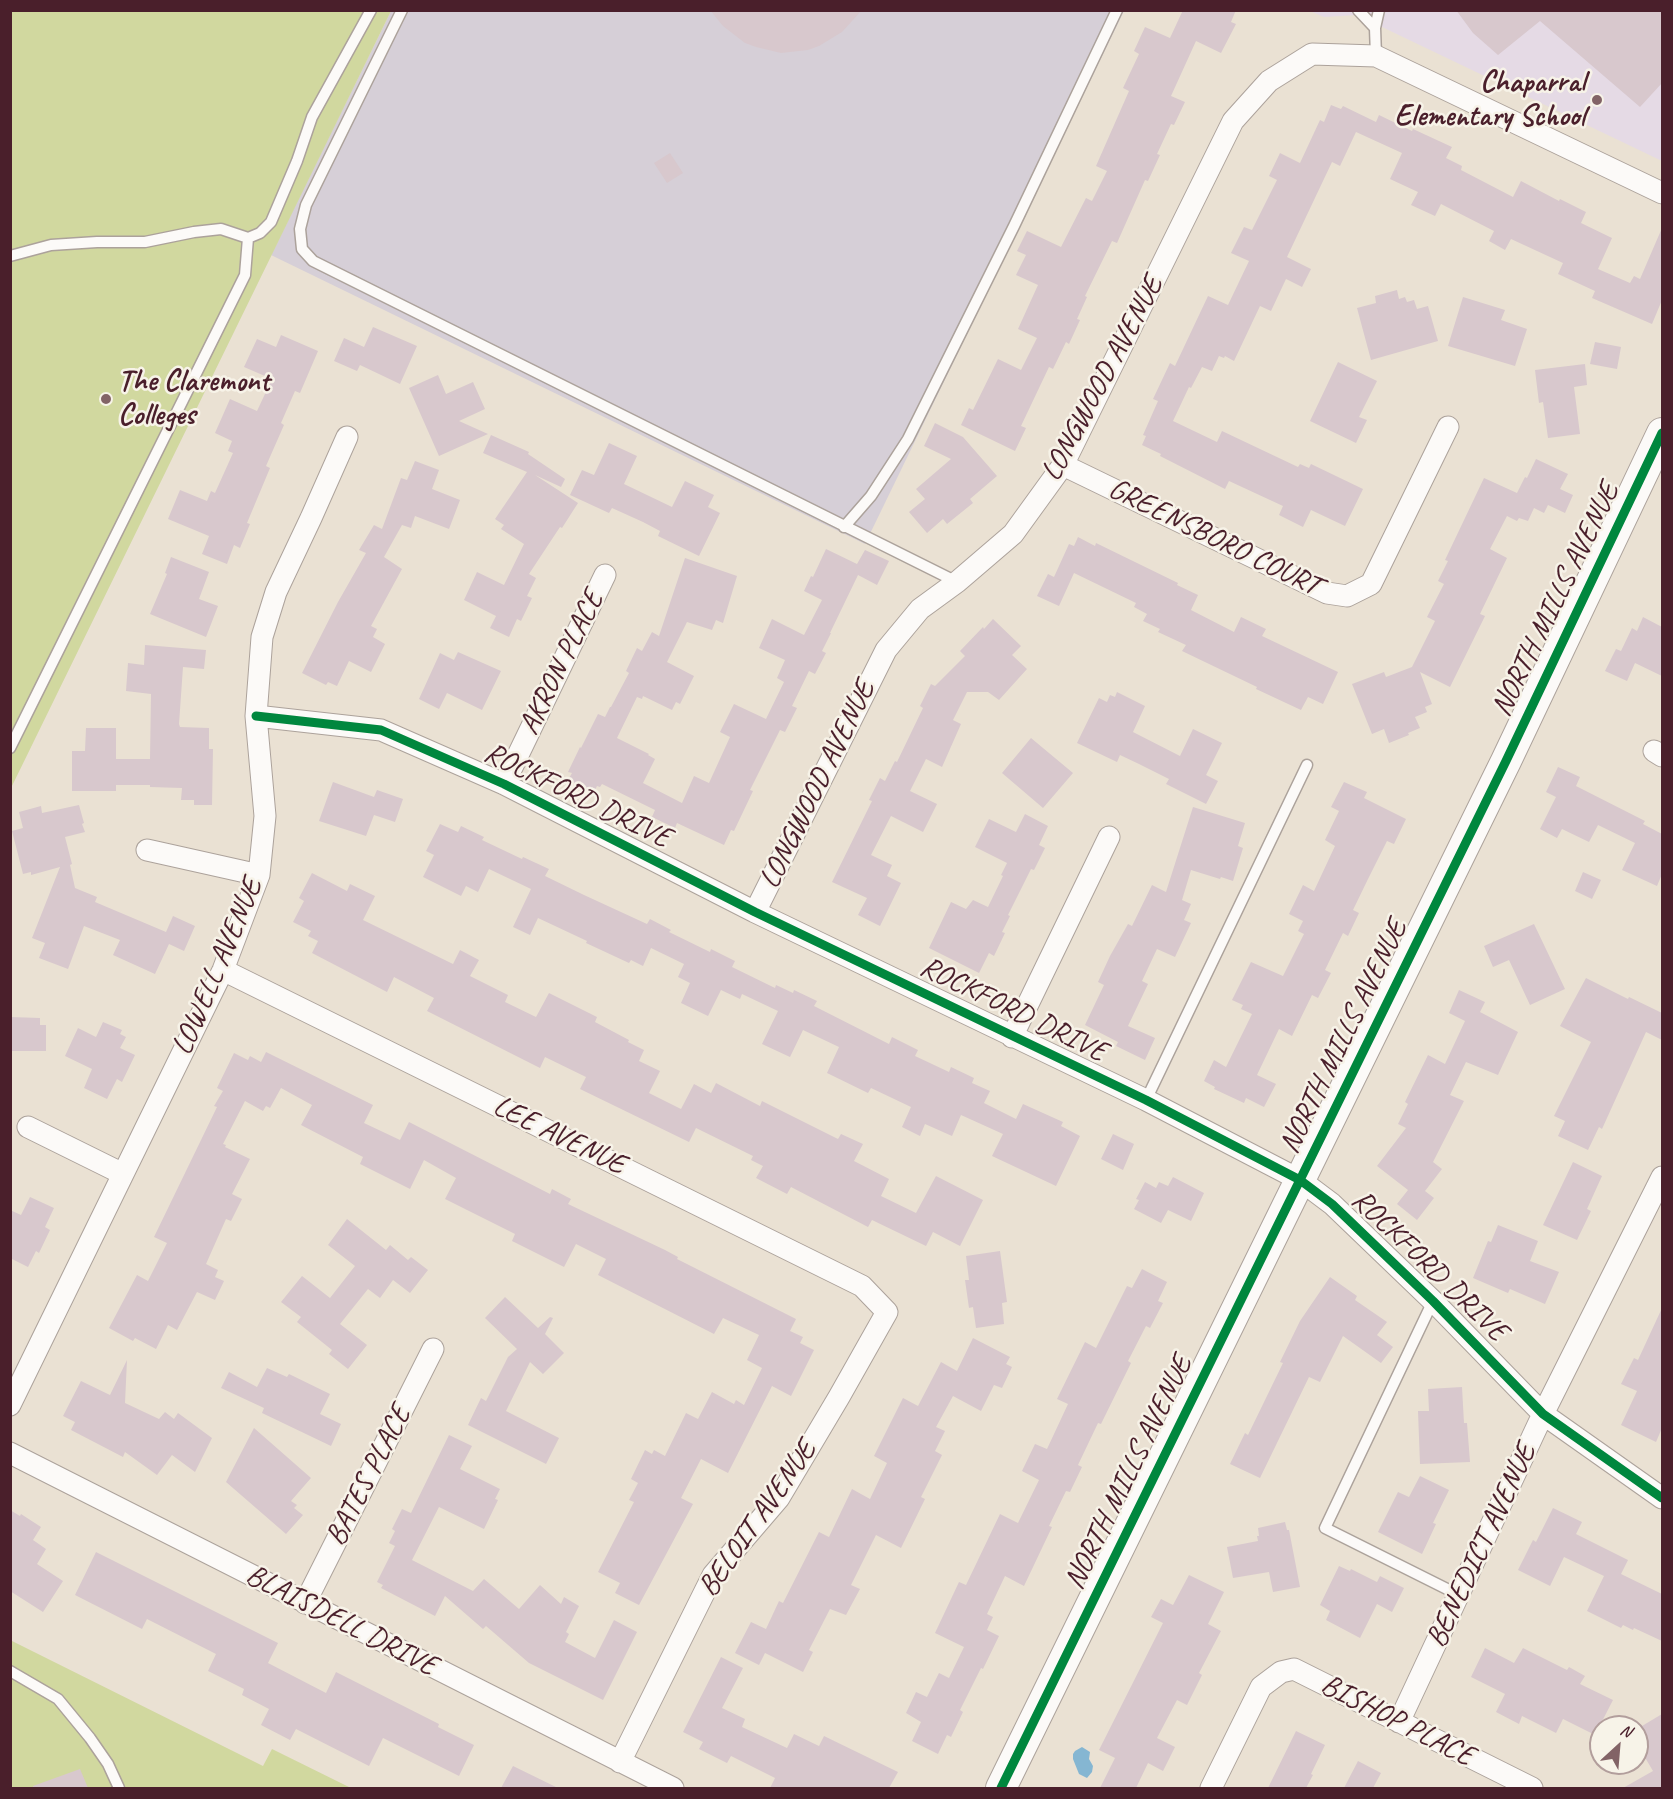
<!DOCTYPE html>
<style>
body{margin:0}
#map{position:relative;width:1673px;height:1799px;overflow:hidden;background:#eae1d3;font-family:Caveat,sans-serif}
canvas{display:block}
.frame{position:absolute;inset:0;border:12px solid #4a1f2b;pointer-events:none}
.north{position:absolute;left:1589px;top:1715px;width:60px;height:60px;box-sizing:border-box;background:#f7f3e8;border:2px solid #b29e9c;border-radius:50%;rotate:26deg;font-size:16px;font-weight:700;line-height:24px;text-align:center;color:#4a1f2b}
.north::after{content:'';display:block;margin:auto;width:21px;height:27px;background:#826366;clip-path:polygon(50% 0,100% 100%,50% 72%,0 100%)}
</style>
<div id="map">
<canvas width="1673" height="1799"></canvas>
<div class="frame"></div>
<div class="north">N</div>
</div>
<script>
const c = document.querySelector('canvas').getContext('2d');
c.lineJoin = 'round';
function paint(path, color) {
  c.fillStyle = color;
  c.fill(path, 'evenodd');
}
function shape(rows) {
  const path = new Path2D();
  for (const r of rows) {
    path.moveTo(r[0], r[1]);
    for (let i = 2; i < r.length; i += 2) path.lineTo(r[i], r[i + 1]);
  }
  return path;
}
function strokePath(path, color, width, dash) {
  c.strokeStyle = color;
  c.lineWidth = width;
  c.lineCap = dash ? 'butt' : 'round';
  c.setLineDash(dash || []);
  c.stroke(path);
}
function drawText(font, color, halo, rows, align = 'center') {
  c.font = font + ' Caveat,sans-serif';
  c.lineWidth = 5;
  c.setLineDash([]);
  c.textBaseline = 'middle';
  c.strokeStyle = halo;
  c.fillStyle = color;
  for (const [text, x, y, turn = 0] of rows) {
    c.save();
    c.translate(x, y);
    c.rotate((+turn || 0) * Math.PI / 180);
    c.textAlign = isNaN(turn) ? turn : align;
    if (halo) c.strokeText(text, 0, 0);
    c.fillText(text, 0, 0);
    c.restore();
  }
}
const built = shape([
 [1310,11,1662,11,1662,161,1357,15,1324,17]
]);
const industrial = shape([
 [391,11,1124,11,865,544,271,255]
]);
const green = shape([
 [11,11,391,11,11,788],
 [10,1640,263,1766,272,1749,351,1788,11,1788]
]);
const water = shape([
 [1082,1747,1090,1752,1089,1759,1093,1766,1092,1772,1087,1778,1079,1774,1073,1759,1073,1754,1075,1751]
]);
const building = shape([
 [710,10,862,10,842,32,819,46,808,50,781,53,756,47,745,43,723,26],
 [1183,10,1236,10,1231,22,1236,24,1221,53,1196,41,1171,96,1185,102,1174,125,1171,124,1157,154,1160,155,1148,181,1145,180,1117,243,1112,241,1085,296,1087,297,1077,319,1080,320,1069,344,1066,342,1053,369,1049,367,1021,426,1026,428,1015,451,961,425,969,408,973,410,998,359,1021,370,1037,338,1018,329,1038,285,1016,275,1026,255,1017,251,1027,231,1061,247,1086,198,1092,201,1107,171,1096,166,1129,91,1123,88,1139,54,1134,51,1145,27,1170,38],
 [1456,10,1662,10,1662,83,1640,107,1540,21,1498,55,1473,33],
 [1331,105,1341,109,1343,106,1376,122,1379,115,1412,131,1413,129,1452,147,1446,158,1462,166,1461,170,1513,197,1521,181,1559,201,1560,199,1586,212,1581,223,1612,238,1598,269,1630,283,1634,276,1640,279,1662,228,1662,300,1652,324,1592,298,1595,291,1558,274,1563,263,1511,239,1505,250,1489,241,1494,231,1441,204,1435,216,1411,205,1418,192,1390,179,1402,153,1356,132,1340,166,1332,162,1287,257,1311,269,1302,287,1286,279,1271,311,1260,306,1234,361,1225,356,1224,358,1219,356,1212,371,1202,367,1191,388,1189,387,1173,421,1217,442,1222,431,1298,467,1300,464,1309,468,1311,464,1363,489,1345,526,1311,510,1303,527,1279,515,1283,506,1229,481,1225,489,1160,456,1161,454,1142,445,1146,436,1143,435,1158,401,1153,399,1170,363,1175,366,1208,296,1228,305,1249,261,1231,253,1244,227,1252,230,1277,180,1269,176,1280,153,1300,163,1320,120,1324,122],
 [670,153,683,173,667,183,654,163],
 [1397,290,1399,299,1405,297,1407,302,1414,300,1417,309,1428,306,1438,341,1371,360,1357,308,1376,303,1375,296],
 [1463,297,1505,310,1501,320,1527,329,1515,366,1448,346],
 [373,327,417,346,400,384,360,365,357,371,334,361,344,338,364,347],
 [281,335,318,351,300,393,295,391,281,423,284,425,266,466,270,468,247,523,250,524,240,548,234,545,227,564,202,554,209,536,168,519,180,490,207,501,211,491,215,493,233,453,228,451,232,441,215,433,230,399,257,411,272,379,244,367,257,339,276,347],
 [1595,342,1621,347,1617,369,1590,364],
 [1338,362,1377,381,1359,417,1367,420,1356,443,1310,421],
 [1585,364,1587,385,1574,387,1580,434,1548,438,1543,402,1539,403,1535,370],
 [438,375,446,394,473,382,485,409,459,421,488,434,439,456,409,388],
 [935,423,963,437,997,476,970,499,973,503,947,524,943,519,927,533,909,512,925,499,916,489,951,459,924,446],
 [491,435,529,452,528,454,565,479,561,487,535,475,578,503,562,528,560,527,529,574,536,578,527,596,532,598,521,621,517,619,509,637,490,628,496,616,464,600,477,572,504,585,524,544,501,529,504,525,495,519,527,472,483,453],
 [609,443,637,456,624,484,672,507,685,481,714,495,708,507,720,513,699,556,658,536,660,531,643,522,612,508,609,513,570,495,582,470,594,475],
 [1536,459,1568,474,1560,489,1573,495,1565,513,1548,505,1544,513,1534,508,1528,521,1519,518,1517,521,1507,516,1490,549,1507,558,1480,614,1485,616,1450,687,1420,672,1432,704,1425,707,1427,712,1415,717,1420,728,1408,733,1409,735,1389,743,1384,729,1372,734,1352,684,1384,672,1386,677,1412,667,1435,621,1427,617,1444,584,1438,581,1448,561,1445,560,1484,478,1517,493,1525,477,1527,478],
 [415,461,439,470,432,489,460,500,449,529,415,516,411,528,402,525,384,557,402,569,371,626,377,629,373,637,385,644,371,672,349,661,337,686,328,682,326,685,302,673,338,602,366,553,359,550,374,525,382,529,401,478,407,480],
 [1078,537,1095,546,1096,543,1178,583,1177,585,1198,595,1191,610,1234,632,1241,617,1266,629,1262,636,1338,672,1323,704,1308,697,1301,710,1256,689,1257,687,1182,651,1186,645,1158,632,1160,629,1143,621,1147,614,1134,607,1136,603,1074,573,1059,606,1037,596,1048,574,1054,577,1069,544,1074,546],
 [826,549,857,564,865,550,889,561,877,585,858,575,830,633,831,633,822,651,826,653,815,674,809,671,792,706,797,708,785,732,780,730,750,790,753,791,734,831,731,830,724,845,677,823,675,828,652,817,655,810,602,784,600,787,597,786,594,792,568,780,572,773,568,772,580,747,581,748,598,714,605,717,610,707,611,707,629,673,626,671,637,648,642,651,652,632,659,636,685,558,737,576,723,623,716,620,712,630,687,622,667,662,694,676,680,704,676,702,672,710,643,696,642,699,637,697,617,738,649,754,648,755,655,759,643,783,682,803,694,776,709,783,730,737,720,732,734,704,766,719,784,682,777,678,785,660,759,648,772,619,804,635,822,600,804,591,811,576,813,577],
 [171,557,209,572,199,599,218,606,206,637,150,614,167,574,165,573],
 [1643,617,1662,627,1662,676,1635,663,1627,681,1605,671,1616,649,1621,651,1632,628,1637,631],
 [993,619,1021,646,1012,655,1027,669,999,700,988,692,967,692,953,720,961,724,942,767,926,759,910,791,937,804,923,832,891,816,871,855,892,865,887,876,901,883,880,926,858,915,867,898,832,882,872,801,869,800,880,778,885,781,895,761,897,762,923,708,920,706,931,684,935,686,965,656,960,651,983,627,984,629],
 [145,645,206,650,204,669,183,667,179,724,180,727,209,728,209,749,213,749,212,805,194,805,194,800,181,800,182,788,150,787,150,785,116,785,116,791,72,791,72,751,85,751,86,728,116,728,116,759,150,759,151,694,126,691,128,663,144,665],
 [458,652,501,671,482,710,447,693,439,709,419,699,440,653,454,660],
 [1117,692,1145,706,1133,732,1180,756,1193,729,1222,743,1206,775,1218,781,1206,804,1166,784,1169,779,1139,764,1120,755,1117,762,1077,743,1099,698,1107,702,1110,695,1115,697],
 [1031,738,1073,773,1043,808,1002,773],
 [1558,767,1580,777,1576,786,1645,821,1643,824,1662,834,1662,874,1657,886,1622,870,1635,843,1598,825,1589,842,1562,829,1557,838,1540,829,1556,797,1546,792],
 [333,782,374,797,377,790,403,799,395,822,374,815,366,836,319,821],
 [1344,782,1367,792,1364,798,1406,819,1394,844,1387,841,1368,879,1353,910,1359,913,1348,936,1343,933,1325,970,1331,973,1318,998,1312,995,1292,1036,1279,1029,1257,1075,1276,1084,1264,1107,1246,1098,1244,1103,1214,1089,1215,1087,1204,1081,1214,1060,1226,1067,1252,1014,1241,1009,1243,1005,1232,1000,1251,962,1283,976,1304,934,1298,931,1303,921,1289,914,1303,885,1314,891,1335,846,1325,840,1339,811,1331,807],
 [79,805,84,823,82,824,85,832,65,837,72,864,70,865,75,888,97,897,95,902,166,932,173,916,195,926,184,951,169,944,155,974,113,955,120,940,84,926,68,969,39,958,45,943,32,938,60,867,31,875,31,872,23,874,12,831,23,828,19,812,41,806,42,813],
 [1193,807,1245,823,1238,846,1243,848,1233,881,1221,877,1220,879,1191,870,1182,900,1191,904,1184,920,1191,923,1175,957,1157,949,1142,981,1148,984,1128,1026,1155,1038,1145,1060,1116,1046,1118,1042,1085,1025,1104,985,1098,982,1110,956,1128,924,1132,926,1152,885,1166,892],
 [1025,814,1048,826,1039,845,1045,848,1034,870,1031,869,1008,915,1010,916,1002,932,1005,933,994,956,989,953,979,973,929,948,951,902,966,909,973,900,988,907,1003,876,1001,875,1007,863,975,847,989,819,1016,832],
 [440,824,458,832,461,826,484,837,482,840,522,859,523,857,549,869,545,876,584,895,647,924,650,919,671,930,669,932,710,952,711,949,735,961,732,967,775,988,776,985,793,993,794,990,817,1001,814,1006,889,1044,892,1037,918,1050,915,1056,949,1072,951,1067,974,1078,972,1083,990,1091,984,1103,1016,1119,1023,1104,1063,1122,1061,1126,1080,1136,1056,1186,992,1156,1003,1134,961,1115,952,1136,925,1124,920,1136,902,1127,911,1107,871,1088,868,1093,827,1073,839,1047,803,1030,790,1057,762,1044,778,1011,742,994,740,999,721,990,708,1016,681,1003,690,983,678,977,684,964,651,948,643,966,631,960,629,963,586,943,587,941,538,918,530,935,513,927,531,889,489,869,478,892,466,886,461,896,423,877,434,855,426,851],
 [1583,872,1601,880,1592,899,1575,891],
 [312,873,347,891,350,884,375,896,363,920,453,964,460,950,479,960,470,976,508,995,505,1002,536,1017,549,993,597,1017,595,1022,629,1040,628,1042,644,1050,639,1061,660,1071,649,1093,681,1109,694,1084,711,1093,716,1083,760,1106,762,1101,838,1139,841,1134,863,1144,854,1161,889,1179,881,1196,916,1213,936,1176,983,1200,960,1246,933,1232,926,1246,872,1220,868,1227,791,1187,787,1194,756,1178,763,1166,751,1160,753,1156,696,1128,689,1142,580,1089,586,1077,545,1057,540,1068,427,1011,434,998,394,977,387,992,312,953,318,941,308,936,311,931,293,922,304,901,299,898],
 [1534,924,1565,989,1530,1005,1509,960,1493,967,1484,946],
 [1586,978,1628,999,1629,997,1662,1013,1662,1040,1646,1032,1602,1129,1599,1127,1588,1150,1558,1136,1565,1121,1554,1116,1591,1042,1560,1026],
 [1459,990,1485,1002,1480,1012,1518,1032,1498,1075,1466,1062,1450,1095,1464,1101,1433,1162,1442,1169,1425,1191,1434,1198,1417,1220,1397,1204,1408,1190,1377,1166,1406,1128,1398,1124,1408,1104,1405,1102,1428,1055,1445,1064,1465,1021,1449,1013],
 [10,1017,40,1018,40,1025,46,1025,46,1051,10,1051],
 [103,1022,122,1030,120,1034,126,1037,120,1048,135,1055,122,1082,117,1079,107,1099,84,1088,92,1069,65,1056,78,1028,96,1037],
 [266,1052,373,1105,364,1123,400,1140,409,1122,550,1194,552,1189,571,1199,568,1204,665,1250,678,1257,677,1259,796,1319,790,1331,803,1337,800,1343,814,1350,791,1396,772,1386,728,1473,701,1459,681,1498,693,1504,639,1605,615,1593,620,1583,598,1572,634,1502,629,1500,638,1483,631,1479,645,1450,652,1454,654,1450,665,1456,686,1413,698,1419,712,1392,734,1404,736,1400,744,1405,762,1368,747,1360,759,1335,723,1318,714,1334,598,1275,606,1259,576,1244,564,1267,512,1241,515,1234,445,1199,456,1178,424,1160,410,1189,360,1164,363,1157,301,1125,312,1105,281,1088,270,1108,266,1106,263,1111,245,1101,223,1144,226,1145,225,1147,250,1159,232,1194,242,1199,231,1221,226,1219,206,1264,218,1270,215,1277,224,1281,215,1300,197,1292,177,1330,168,1325,156,1349,135,1338,133,1341,109,1328,137,1275,148,1281,167,1243,154,1237,217,1107,214,1106,223,1091,217,1088,234,1053,248,1060,250,1056,261,1062],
 [1113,1134,1134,1144,1123,1170,1101,1159],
 [1573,1162,1602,1176,1587,1209,1591,1211,1577,1240,1543,1225],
 [1173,1177,1204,1193,1191,1221,1168,1210,1161,1223,1134,1209,1139,1200,1136,1199,1145,1182,1156,1188,1159,1182,1168,1186],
 [30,1197,54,1208,45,1227,50,1230,39,1253,36,1251,28,1267,10,1258,10,1210,21,1215],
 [347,1219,386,1250,390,1245,408,1260,411,1257,428,1270,410,1293,393,1280,380,1298,368,1289,340,1324,367,1345,348,1369,329,1354,332,1350,297,1322,301,1317,281,1302,302,1276,330,1298,355,1266,328,1245],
 [1498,1225,1538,1241,1530,1261,1559,1272,1545,1304,1510,1289,1508,1293,1473,1278,1488,1241,1491,1242],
 [1000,1251,1007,1302,1002,1303,1004,1324,976,1328,973,1307,969,1308,965,1280,969,1280,966,1256],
 [1142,1269,1167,1282,1158,1301,1163,1303,1150,1328,1146,1326,1128,1361,1131,1363,1101,1424,1098,1423,1078,1465,1082,1467,1070,1492,1066,1491,1049,1526,1052,1527,1024,1586,1005,1576,987,1614,993,1617,987,1630,999,1636,983,1669,981,1668,960,1710,963,1712,951,1737,947,1735,938,1754,912,1741,921,1722,906,1713,916,1692,927,1697,939,1673,949,1678,964,1647,935,1633,959,1582,966,1585,1000,1514,1018,1523,1039,1480,1022,1471,1035,1444,1047,1449,1068,1404,1057,1399,1085,1342,1096,1348,1127,1286,1132,1288],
 [1330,1277,1357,1296,1355,1300,1387,1322,1377,1335,1393,1347,1381,1363,1343,1336,1320,1382,1309,1377,1260,1478,1230,1464,1245,1433,1248,1435,1283,1363,1280,1362,1300,1321],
 [505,1297,538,1328,550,1317,553,1318,545,1334,564,1353,543,1374,530,1362,506,1411,559,1438,546,1464,468,1425,481,1398,486,1401,508,1357,517,1349,485,1318],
 [1662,1308,1662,1428,1656,1442,1621,1425,1637,1391,1621,1384,1634,1358,1638,1360],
 [973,1338,1010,1357,1006,1364,1012,1367,1002,1388,994,1385,981,1411,953,1396,936,1427,945,1431,935,1451,942,1455,921,1497,925,1499,901,1548,876,1535,851,1585,860,1589,846,1615,830,1609,809,1650,813,1652,803,1672,765,1653,759,1665,735,1653,751,1622,766,1629,779,1601,783,1603,819,1532,829,1537,852,1489,870,1499,887,1463,874,1456,903,1398,918,1406,941,1362,957,1371],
 [127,1360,125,1403,159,1419,165,1412,174,1419,178,1413,212,1438,195,1472,172,1455,157,1475,125,1452,123,1457,71,1430,75,1422,63,1416,81,1381,110,1395],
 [267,1368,287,1377,289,1374,330,1394,320,1414,341,1424,331,1446,262,1413,264,1408,221,1388,229,1372,257,1387],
 [1462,1387,1464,1423,1467,1423,1470,1462,1420,1464,1418,1411,1429,1411,1428,1389],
 [254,1428,311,1478,291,1501,297,1505,294,1508,303,1515,286,1534,226,1482],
 [449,1435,472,1446,460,1469,500,1489,495,1499,498,1500,484,1529,439,1507,412,1560,473,1591,484,1579,519,1609,540,1585,561,1604,564,1597,579,1606,566,1632,569,1634,565,1642,595,1658,614,1620,637,1632,603,1700,529,1663,486,1626,483,1629,445,1596,435,1616,381,1588,383,1585,377,1582,395,1546,389,1543,395,1531,392,1529,402,1509,411,1513],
 [1420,1476,1449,1490,1433,1523,1436,1524,1422,1554,1378,1532,1398,1492,1409,1497],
 [1553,1508,1582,1522,1576,1534,1628,1560,1621,1574,1662,1594,1662,1641,1634,1628,1633,1630,1623,1625,1621,1628,1587,1611,1604,1576,1564,1557,1550,1586,1518,1570,1533,1540,1536,1542],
 [10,1510,20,1516,21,1514,41,1527,33,1540,46,1549,37,1564,63,1581,43,1612,10,1591],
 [1285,1522,1287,1530,1289,1530,1300,1587,1273,1592,1269,1572,1233,1578,1227,1547,1258,1541,1257,1536,1259,1536,1258,1528],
 [96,1552,278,1643,268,1663,326,1693,336,1672,439,1724,438,1727,474,1745,459,1776,383,1738,369,1766,296,1729,290,1740,261,1725,269,1709,242,1695,244,1689,208,1671,216,1654,147,1619,142,1629,140,1628,75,1595],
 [1339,1566,1350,1571,1351,1569,1377,1582,1380,1576,1404,1588,1392,1612,1377,1604,1360,1638,1326,1620,1330,1611,1320,1605],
 [1189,1575,1224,1592,1208,1624,1221,1631,1199,1673,1202,1675,1187,1705,1177,1700,1157,1738,1175,1747,1163,1771,1148,1763,1136,1788,1100,1788,1115,1758,1099,1750,1163,1623,1151,1617,1161,1599,1173,1605],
 [1485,1648,1514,1663,1523,1648,1567,1670,1569,1667,1585,1676,1580,1684,1613,1700,1595,1735,1563,1719,1556,1733,1522,1716,1519,1724,1496,1712,1505,1694,1471,1677],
 [721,1657,743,1668,722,1708,745,1719,742,1727,787,1748,794,1734,819,1746,824,1736,898,1772,889,1788,770,1788,775,1778,731,1756,727,1763,699,1749,703,1742,683,1732],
 [1662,1714,1662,1788,1623,1788,1653,1771,1637,1744,1637,1729],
 [1296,1731,1325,1745,1311,1774,1313,1775,1306,1788,1268,1788],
 [1358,1761,1381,1773,1373,1788,1344,1788],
 [513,1766,558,1788,501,1788],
 [80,1769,88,1788,33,1788,33,1786]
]);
const lane = shape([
 [402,10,306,205,300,229,302,249,313,261,957,582],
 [1358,10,1375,28],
 [1376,56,1375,28,1379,10],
 [10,256,51,245,97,242,145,242,194,232,221,229,248,238,260,233,271,222,297,161,312,117,371,10],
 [844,527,871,496,908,439,1014,226,1117,10],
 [10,748,245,275,248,238],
 [1146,1100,1307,765],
 [1433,1301,1325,1528,1459,1595],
 [10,1671,58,1699,90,1738,108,1764,119,1788]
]);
const street = shape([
 [1063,465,1327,593,1347,596,1371,584,1448,427],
 [256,716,381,730,504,784,755,912,1146,1100,1300,1180,1332,1204,1433,1301,1543,1414,1662,1498],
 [1654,751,1662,756],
 [504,784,605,575],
 [147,850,259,875],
 [755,912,886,650,920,609,957,582,1013,534,1063,465,1233,121,1269,81,1312,54,1376,56,1662,193],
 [223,970,862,1286,887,1312,839,1397,779,1498,713,1575,620,1762],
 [1012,1037,1109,837],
 [28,1127,123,1174],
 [10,1405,223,970,259,875,265,816,256,716,262,637,276,592,311,518,347,437],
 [10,1453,673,1788],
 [305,1603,433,1349],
 [1399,1722,1543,1414,1662,1177],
 [1211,1788,1261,1687,1281,1672,1294,1669,1532,1788]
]);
const secondary = shape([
 [1001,1788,1506,761,1662,433]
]);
const cycleway = shape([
 [256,716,381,730,504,784,755,912,1146,1100,1300,1180,1332,1204,1433,1301,1543,1414,1662,1498],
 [1001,1788,1506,761,1662,433]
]);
const markers = [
 [1597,100,6,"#826366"],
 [106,399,6,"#826366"]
];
const poiNames = [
 ["Chaparral",1585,83],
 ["Elementary School",1585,117],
 ["The Claremont",118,382,"left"],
 ["Colleges",118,416,"left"]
];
const streetNames = [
 ["LONGWOOD AVENUE",1103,379,-62],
 ["GREENSBORO COURT",1214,538,26],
 ["NORTH MILLS AVENUE",1556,600,-64],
 ["AKRON PLACE",562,663,-64],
 ["LONGWOOD AVENUE",818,785,-64],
 ["ROCKFORD DRIVE",577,796,26],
 ["LOWELL AVENUE",218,967,-67],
 ["ROCKFORD DRIVE",1013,1010,26],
 ["NORTH MILLS AVENUE",1344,1037,-64],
 ["LEE AVENUE",559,1136,26],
 ["ROCKFORD DRIVE",1429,1266,44],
 ["NORTH MILLS AVENUE",1129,1473,-64],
 ["BATES PLACE",369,1476,-63],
 ["BELOIT AVENUE",758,1519,-55],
 ["BENEDICT AVENUE",1482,1546,-65],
 ["BLAISDELL DRIVE",341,1621,27],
 ["BISHOP PLACE",1397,1721,27]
];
paint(built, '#e5dae5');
paint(industrial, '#d6cfd7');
paint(green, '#d1d89f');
paint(water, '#85b6d2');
paint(building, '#d8c8cd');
strokePath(lane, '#aca29b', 13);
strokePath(street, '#aca29b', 23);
strokePath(secondary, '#aca29b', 32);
strokePath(lane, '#fcfaf8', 10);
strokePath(street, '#fcfaf8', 21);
strokePath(secondary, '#fcfaf8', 30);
strokePath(cycleway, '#00873e', 9);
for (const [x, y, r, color] of markers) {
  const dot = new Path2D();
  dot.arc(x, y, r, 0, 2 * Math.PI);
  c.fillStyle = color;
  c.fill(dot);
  strokePath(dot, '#f7f3e8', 2);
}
drawText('bold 30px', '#4a1f2b', '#f7f3e8', poiNames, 'right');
drawText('30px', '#4a1f2b', '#f7f3e8', streetNames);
</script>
